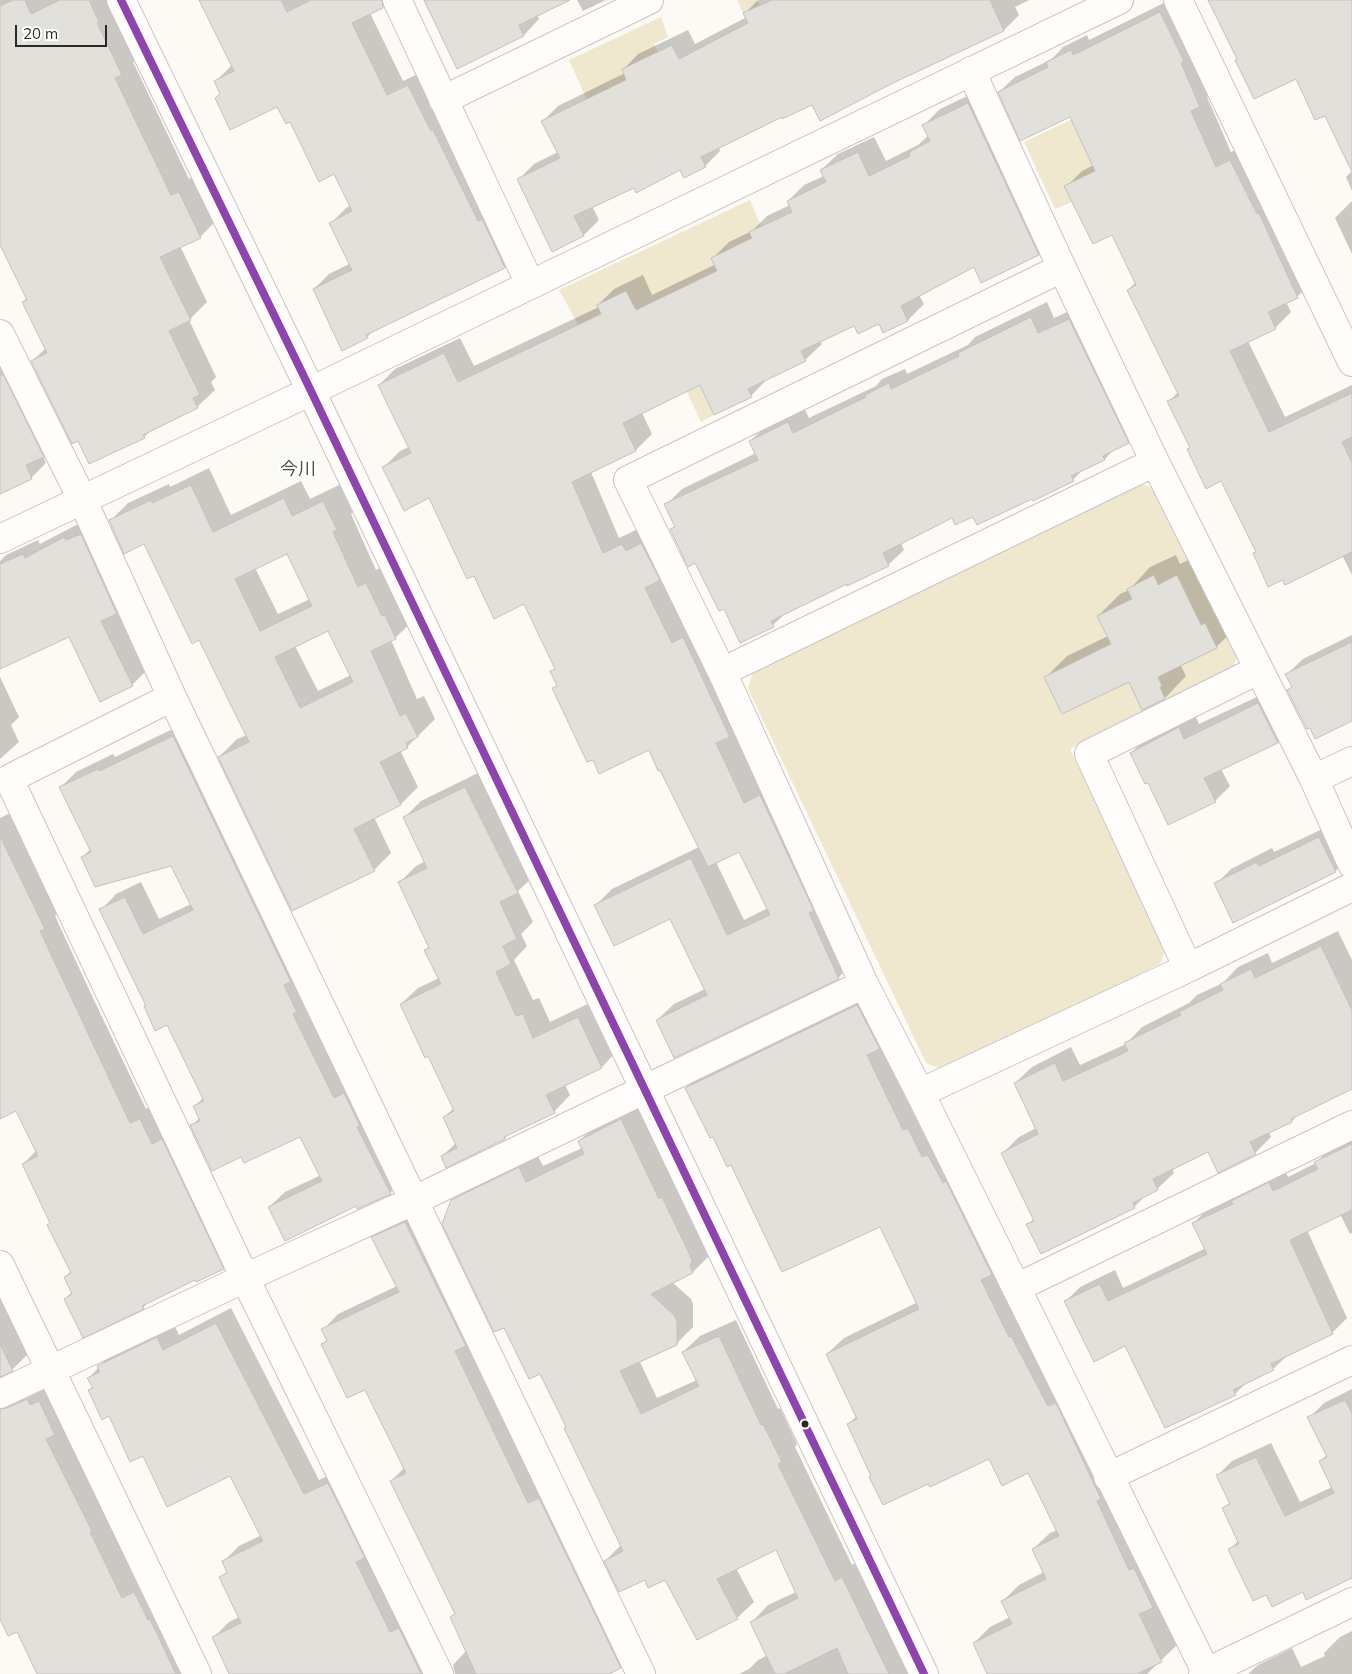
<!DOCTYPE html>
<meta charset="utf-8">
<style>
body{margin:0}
#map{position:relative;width:1352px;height:1674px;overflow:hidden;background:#fcfaf4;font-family:Mulish,sans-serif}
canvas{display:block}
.scale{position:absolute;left:15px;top:25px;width:92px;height:22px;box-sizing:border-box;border:2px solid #2a2923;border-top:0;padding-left:6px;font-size:15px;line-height:18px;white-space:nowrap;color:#2a2923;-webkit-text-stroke:4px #fff;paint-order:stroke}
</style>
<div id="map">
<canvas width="1352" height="1674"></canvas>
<div class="scale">20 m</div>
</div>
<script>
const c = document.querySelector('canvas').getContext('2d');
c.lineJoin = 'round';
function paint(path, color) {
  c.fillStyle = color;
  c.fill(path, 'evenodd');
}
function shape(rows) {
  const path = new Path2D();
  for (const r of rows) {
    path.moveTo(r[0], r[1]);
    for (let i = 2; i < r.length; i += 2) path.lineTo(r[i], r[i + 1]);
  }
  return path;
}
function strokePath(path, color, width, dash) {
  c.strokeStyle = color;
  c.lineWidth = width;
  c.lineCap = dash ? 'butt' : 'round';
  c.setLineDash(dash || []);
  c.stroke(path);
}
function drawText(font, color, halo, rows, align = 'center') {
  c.font = font + ' Mulish,"Noto Sans JP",sans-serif';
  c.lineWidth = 5;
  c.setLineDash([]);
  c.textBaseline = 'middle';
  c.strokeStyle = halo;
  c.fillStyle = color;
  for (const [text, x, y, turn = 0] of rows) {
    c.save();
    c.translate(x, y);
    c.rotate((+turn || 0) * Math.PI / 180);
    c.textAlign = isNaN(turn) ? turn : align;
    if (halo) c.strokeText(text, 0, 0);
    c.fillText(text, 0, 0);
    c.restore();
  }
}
const green = shape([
 [737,0,757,0,760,6,743,13],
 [661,17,668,37,654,44,658,52,622,70,640,107,601,131,569,60],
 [1143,86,1113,107,1074,126,1090,160,1136,152,1065,187,1072,202,1055,209,1024,142],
 [750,200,761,226,750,232,752,238,712,258,717,271,636,311,626,291,597,305,611,334,589,344,559,290],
 [678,340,714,415,701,422,665,346],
 [1142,484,1159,490,1238,654,1232,672,1070,749,1166,948,1160,964,944,1070,926,1063,748,689,753,671]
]);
const shadow = shape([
 [0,0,114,0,139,57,133,62,189,179,197,175,218,219,201,236,180,246,207,302,189,320,216,377,211,382,215,390,197,407,153,429,144,437,78,440,32,361,46,348,23,302,27,298,0,240],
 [201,0,389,0,383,7,370,13,403,81,424,71,520,252,505,267,376,328,367,337,314,289,329,274,351,263,331,223,346,208,351,205,335,173,278,106,221,93,216,81,232,65],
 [424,0,567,0,537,15,539,19,524,35,458,67,429,7,427,8],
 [577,0,606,0,583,11],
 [758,0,1029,0,1015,7,1019,15,1004,30,892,82,813,103,782,116,719,147,720,151,705,166,681,168,634,186,592,206,599,220,584,235,519,179,534,164,558,152,543,121,558,106,625,73,623,70,638,54,688,30,695,44,747,17,745,13],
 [1170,0,1215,90,1207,97,1231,152,1246,145,1313,281,1297,297,1286,302,1291,312,1275,328,1248,341,1285,417,1352,385,1352,575,1342,555,1254,554,1257,551,1222,480,1188,450,1191,447,1169,401,1178,392,1128,290,1136,282,1113,233,1066,187,1082,171,1094,165,1070,116,999,92,1015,77,1052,59,1063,47,1087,35,1089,40],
 [984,88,1054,238,1038,254,974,265,919,295,924,304,908,320,884,331,880,322,855,324,820,341,822,344,805,360,767,379,751,396,701,384,642,413,652,434,636,450,591,472,619,538,638,529,745,720,733,731,761,788,854,962,838,978,657,1020,674,1004,705,989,671,917,596,905,612,889,699,847,649,749,554,689,558,684,552,671,556,667,525,603,474,575,430,497,384,467,400,451,409,447,379,385,395,369,460,338,474,366,599,307,598,305,614,289,643,275,652,295,716,264,713,258,729,242,752,231,767,216,790,205,788,201,804,185,824,176,821,170,838,154,874,137,886,161,918,145,929,135,924,125,940,109],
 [740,850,768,908,744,920,716,862],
 [1352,171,1352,191,1346,177],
 [1352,201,1352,254,1335,218],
 [1047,302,1054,318,1085,304,1144,426,1128,442,1115,448,1105,459,1084,468,1073,480,1033,498,974,515,952,516,901,543,904,550,888,565,847,583,786,613,773,625,725,607,696,561,671,530,676,525,666,505,682,489,756,453,750,441,766,426,804,408,809,418,876,386,882,379,905,369,907,374,968,345,975,337],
 [0,331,58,442,43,456,46,463,31,478,0,492],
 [209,468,231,515,301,481,310,499,341,484,354,511,351,514,376,570,384,566,413,621,395,638,391,640,417,699,424,696,435,719,407,747,400,750,418,787,401,804,374,817,391,853,374,870,219,757,237,739,247,735,200,638,145,542,110,521,128,503,169,484,170,487],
 [287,552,310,599,278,614,255,568],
 [329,629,351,675,318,691,295,646],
 [80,523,147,670,132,685,69,636,0,668,0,561,6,555,38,540,40,544],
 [1176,555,1180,564,1199,555,1238,626,1216,647,1181,666,1186,676,1165,698,1143,708,1129,681,1046,677,1067,656,1108,636,1098,616,1120,594,1129,590,1150,567],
 [1352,635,1352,719,1288,690,1292,686,1287,674,1303,659],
 [0,677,19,717,11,725,19,742,0,759],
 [1274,689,1293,727,1278,742,1221,769,1230,786,1215,801,1148,781,1131,753,1146,738,1194,713,1199,724],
 [189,721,406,1177,390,1193,358,1208,357,1205,269,1207,285,1192,321,1175,300,1135,242,1155,192,1126,200,1117,194,1107,203,1098,167,1024,147,1005,101,910,116,894,141,882,159,919,191,904,172,865,82,857,91,849,61,787,76,772,113,754,115,757],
 [482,771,534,876,518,891,533,922,521,934,527,946,514,960,533,1000,539,998,550,1022,594,1001,618,1050,602,1067,565,1085,570,1095,554,1112,510,1133,505,1138,442,1156,456,1143,444,1117,454,1108,428,1055,401,1004,418,988,439,978,426,950,429,946,399,883,416,866,426,861,405,817,421,801],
 [27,805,60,912,55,916,93,998,146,1109,156,1104,238,1252,223,1268,196,1279,149,1301,143,1308,65,1299,72,1292,65,1277,71,1271,51,1223,23,1164,37,1150,17,1109,0,1117,0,818],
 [1335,823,1350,856,1335,871,1216,884,1231,869,1272,848,1274,852],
 [1338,931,1352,960,1352,1089,1298,1114,1292,1121,1269,1131,1271,1137,1255,1153,1209,1151,1172,1168,1174,1173,1157,1189,1146,1195,1134,1207,1028,1225,1034,1218,1003,1153,1019,1137,1036,1128,1015,1083,1032,1067,1071,1047,1080,1065,1126,1044,1142,1027,1189,1003,1197,995,1223,983,1238,967,1268,953,1272,963],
 [874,989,1178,1644,1147,1674,989,1674,974,1643,990,1627,1010,1617,1003,1601,1019,1585,1044,1572,1033,1549,1050,1533,1057,1530,1029,1472,989,1458,928,1482,873,1475,848,1424,857,1416,827,1354,844,1338,918,1302,880,1225,731,1163,686,1088,703,1071],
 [638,1103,709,1256,693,1272,672,1282,691,1299,693,1304,693,1327,676,1344,639,1360,657,1398,697,1380,683,1352,700,1336,736,1320,778,1409,780,1408,797,1444,795,1447,852,1565,859,1561,919,1674,739,1674,749,1669,758,1660,768,1655,752,1622,768,1605,796,1592,776,1549,736,1568,754,1602,737,1618,666,1578,605,1561,621,1545,567,1427,452,1201,469,1184,536,1152,543,1166,582,1148,579,1141,596,1125],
 [1352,1138,1352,1233,1350,1234,1340,1214,1307,1230,1347,1318,1332,1333,1288,1355,1273,1369,1247,1382,1235,1394,1126,1344,1066,1301,1080,1287,1115,1270,1123,1288,1206,1248,1194,1223,1208,1208,1284,1169,1288,1177,1316,1163,1330,1148],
 [421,1207,636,1652,620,1667,606,1674,455,1674,453,1665,467,1650,451,1617,456,1612,391,1481,404,1468,365,1388,322,1344,328,1339,323,1330,338,1314,397,1286,373,1237,388,1222],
 [0,1276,30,1352,12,1370,2,1374,4,1383,45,1382,187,1674,42,1674,17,1630,0,1616],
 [231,1308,319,1480,344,1468,452,1674,230,1674,213,1638,229,1622,239,1617,221,1578,227,1571,223,1562,239,1546,262,1535,230,1475,143,1455,89,1390,93,1386,89,1378,114,1350,173,1322,179,1335],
 [1352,1389,1352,1563,1267,1593,1230,1549,1239,1540,1224,1508,1230,1502,1217,1476,1232,1461,1271,1443,1300,1502,1332,1487,1320,1461,1327,1455,1309,1418,1324,1403],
 [1352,1631,1352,1674,1248,1674,1258,1665,1292,1648,1301,1667,1325,1656,1324,1653,1340,1637]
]);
const building = shape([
 [13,0,25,0,31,14,60,0,89,0,99,22,97,23,122,75,115,78,171,195,179,192,201,238,160,257,191,320,169,331,200,395,193,398,198,408,143,435,145,438,89,464,78,441,72,444,31,361,47,353,22,302,27,300,0,245,0,6,13,0],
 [199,0,281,0,287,12,311,0,382,0,383,8,352,23,387,95,408,85,431,131,433,130,478,221,482,219,505,268,366,335,368,338,342,351,313,289,352,270,329,223,352,211,334,174,319,182,290,122,286,124,277,107,230,130,215,98,220,94,214,81,234,71,199,0],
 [424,0,570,0,519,25,524,36,457,69,424,0],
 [772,0,990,0,1004,31,893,83,820,121,812,105,782,119,782,117,701,157,706,167,684,178,680,170,636,193,634,188,574,216,584,236,552,252,517,179,560,158,541,121,626,80,622,69,672,45,679,59,748,23,743,13,772,0],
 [1208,0,1352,0,1352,172,1325,116,1315,120,1296,79,1254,99,1235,60,1237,59,1208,0],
 [1160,12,1184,61,1181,63,1200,107,1191,111,1216,167,1230,160,1257,214,1259,213,1298,298,1268,312,1276,329,1230,351,1269,432,1352,393,1352,437,1342,442,1352,463,1352,552,1285,585,1282,580,1268,587,1253,553,1256,552,1221,481,1206,489,1187,449,1190,448,1167,401,1179,396,1127,290,1136,285,1112,235,1093,244,1064,186,1095,171,1070,117,1020,141,998,92,1048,67,1046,62,1071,50,1073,55,1160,12],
 [968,103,1039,255,981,283,974,267,901,306,908,321,883,333,879,324,858,334,854,326,801,351,806,361,748,389,752,397,714,415,700,385,623,423,636,451,572,482,603,553,622,544,626,551,641,543,660,580,645,588,672,643,683,637,730,737,716,743,744,803,760,795,814,911,809,913,839,979,674,1058,656,1020,707,995,670,919,614,946,594,905,691,858,727,935,770,915,739,852,708,867,660,770,658,771,649,750,599,774,593,760,587,762,552,688,557,686,550,671,555,669,524,604,494,619,474,576,467,579,429,498,404,511,382,467,411,453,378,385,444,353,458,382,601,314,597,305,626,291,636,310,717,271,711,258,752,238,749,232,792,212,787,201,826,182,820,170,858,152,869,176,910,156,909,152,930,141,922,125,968,103],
 [1031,317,1038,333,1069,319,1129,443,1103,456,1105,460,1071,476,1074,481,1033,501,1032,499,977,525,973,517,955,525,952,518,883,553,889,566,847,586,847,584,771,621,774,627,740,643,724,609,719,611,695,563,688,567,670,529,675,527,664,504,758,460,749,441,788,422,793,433,866,397,865,395,889,383,891,389,959,356,958,353,1031,317],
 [3,374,44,457,26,465,32,479,0,494,0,376,3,374],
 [191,485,213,532,284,498,292,516,323,501,337,530,333,532,358,587,366,583,382,616,385,615,396,639,371,651,400,716,406,713,418,737,406,743,408,748,380,762,401,805,354,829,375,871,292,911,218,757,249,742,199,640,192,644,144,544,124,554,109,520,151,500,152,503,191,485],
 [287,554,312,606,260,631,235,579,287,554],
 [328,631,353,682,300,708,275,657,328,631],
 [81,534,117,614,101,621,133,686,100,702,69,637,0,669,0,564,23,554,25,558,64,537,66,540,81,534],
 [1154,575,1158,585,1177,575,1201,625,1205,623,1217,648,1158,677,1162,686,1160,687,1165,699,1142,710,1129,682,1062,714,1044,677,1111,644,1097,616,1132,599,1127,589,1154,575],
 [1352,642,1352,721,1315,739,1310,728,1307,729,1287,690,1292,687,1285,674,1352,642],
 [1258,703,1278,743,1204,778,1216,802,1168,825,1148,783,1145,784,1130,753,1179,727,1184,739,1258,703],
 [173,736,291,982,284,985,297,1012,293,1014,334,1098,344,1093,360,1126,357,1127,391,1194,357,1209,356,1206,285,1241,268,1207,322,1181,300,1137,244,1163,241,1157,212,1171,190,1125,200,1121,193,1106,204,1101,167,1025,155,1031,144,1006,146,1006,99,909,125,897,143,934,193,910,171,866,95,887,81,857,91,852,59,787,98,769,99,771,173,736],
 [465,787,518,893,500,902,517,939,503,946,511,964,496,972,516,1016,523,1014,533,1038,578,1017,602,1068,546,1095,555,1113,504,1137,505,1139,446,1168,441,1156,457,1148,443,1117,454,1111,428,1056,425,1058,400,1004,441,984,424,950,429,948,398,882,427,868,403,817,465,787],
 [0,836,45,929,40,931,130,1123,140,1119,152,1144,162,1139,224,1269,196,1282,195,1280,142,1306,144,1309,83,1338,64,1299,72,1294,64,1277,71,1273,47,1225,50,1223,22,1164,38,1156,16,1111,0,1119,0,836],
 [1319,837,1336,872,1233,923,1214,883,1257,862,1259,866,1319,837],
 [1321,946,1352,1010,1352,1089,1291,1119,1292,1122,1250,1142,1256,1154,1218,1173,1208,1152,1153,1179,1158,1190,1133,1203,1135,1208,1041,1254,1026,1224,1034,1221,1001,1153,1038,1134,1014,1083,1055,1063,1063,1081,1128,1051,1124,1043,1181,1015,1179,1012,1223,990,1220,984,1251,969,1255,978,1321,946],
 [857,1005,880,1049,867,1055,903,1130,908,1128,922,1157,928,1155,943,1183,946,1181,992,1275,981,1280,1009,1337,1011,1336,1048,1406,1056,1403,1101,1499,1097,1501,1129,1570,1134,1568,1153,1608,1139,1614,1162,1662,1137,1674,987,1674,973,1643,1012,1624,1001,1601,1046,1579,1032,1549,1059,1536,1028,1473,1002,1486,989,1459,930,1487,928,1484,883,1505,869,1477,871,1476,847,1424,857,1419,826,1354,919,1309,904,1277,880,1227,782,1272,731,1165,727,1167,713,1137,710,1138,685,1088,857,1005],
 [621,1119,659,1199,662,1197,688,1251,692,1261,690,1266,693,1273,651,1294,674,1315,677,1321,677,1345,620,1371,641,1414,699,1386,682,1352,719,1336,761,1425,763,1424,782,1462,778,1464,835,1581,842,1577,889,1674,848,1674,837,1648,784,1674,775,1674,750,1622,798,1598,776,1550,717,1579,738,1619,697,1640,665,1580,648,1588,645,1580,619,1592,604,1561,623,1551,564,1428,566,1427,540,1374,529,1379,504,1328,494,1332,442,1224,451,1200,519,1167,526,1182,584,1154,578,1141,621,1119],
 [1352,1144,1352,1210,1290,1240,1333,1334,1271,1364,1274,1370,1233,1390,1236,1395,1165,1428,1125,1346,1094,1362,1064,1301,1100,1284,1108,1301,1207,1254,1192,1223,1233,1204,1231,1201,1269,1182,1273,1191,1318,1169,1314,1162,1352,1144],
 [405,1222,466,1346,455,1351,528,1503,539,1498,621,1668,609,1674,476,1674,450,1617,455,1614,390,1481,406,1473,365,1390,347,1398,321,1344,327,1341,321,1329,399,1292,371,1237,405,1222],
 [216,1323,304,1494,328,1483,365,1558,356,1562,390,1632,399,1628,421,1674,229,1674,212,1637,241,1623,219,1577,227,1573,222,1561,263,1541,230,1476,167,1507,143,1456,130,1462,109,1416,102,1420,88,1390,93,1388,87,1378,100,1372,97,1366,157,1337,163,1350,216,1323],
 [0,1344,13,1371,0,1377,0,1344],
 [27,1399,30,1405,39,1401,55,1435,46,1439,92,1531,90,1532,122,1598,134,1592,148,1620,150,1619,176,1674,37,1674,17,1632,8,1636,0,1619,0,1409,7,1408,27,1399],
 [1345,1400,1352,1413,1352,1578,1306,1600,1303,1592,1272,1607,1266,1595,1253,1601,1228,1549,1239,1544,1222,1508,1230,1504,1216,1475,1256,1457,1285,1516,1334,1493,1319,1461,1327,1457,1307,1417,1345,1400]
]);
const minor = shape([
 [397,0,530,284],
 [971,71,1062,268,1155,462,1314,779,1352,864],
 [443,100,649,0],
 [1062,268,628,480,722,672,864,984,920,1093,1207,1674],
 [0,334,82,499,172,697,641,1674],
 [722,672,1155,462],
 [172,697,9,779,245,1278,439,1674],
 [1314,779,1352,761],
 [1188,968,1089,754,1258,670],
 [920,1093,1188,968,1352,887],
 [1016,1288,1352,1125],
 [0,1394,245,1278,415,1200,864,984],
 [1108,1477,1352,1360]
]);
const tertiary = shape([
 [121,0,311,391,924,1674],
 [1178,0,1352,362],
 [0,539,311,391,1119,0],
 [0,1265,197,1674],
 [1203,1674,1352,1602]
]);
const bus1 = shape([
 [121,0,311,391,924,1674]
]);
const markers = [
 [805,1424,4.5,"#2a2923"]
];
const quarterNames = [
 ["今川",298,470]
];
paint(green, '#efe7ce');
paint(shadow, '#0003');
paint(building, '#e1e0db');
strokePath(building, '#c3c1bc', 1);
strokePath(minor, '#c8c6c1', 30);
strokePath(tertiary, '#c8c6c1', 30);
strokePath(minor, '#fffefd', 28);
strokePath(tertiary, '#fffefd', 28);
strokePath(bus1, '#8e44ad', 8);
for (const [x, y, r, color] of markers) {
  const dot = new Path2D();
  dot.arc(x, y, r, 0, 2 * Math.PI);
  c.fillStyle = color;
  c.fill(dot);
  strokePath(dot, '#fff', 2);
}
drawText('18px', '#524e42', '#fff', quarterNames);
</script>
